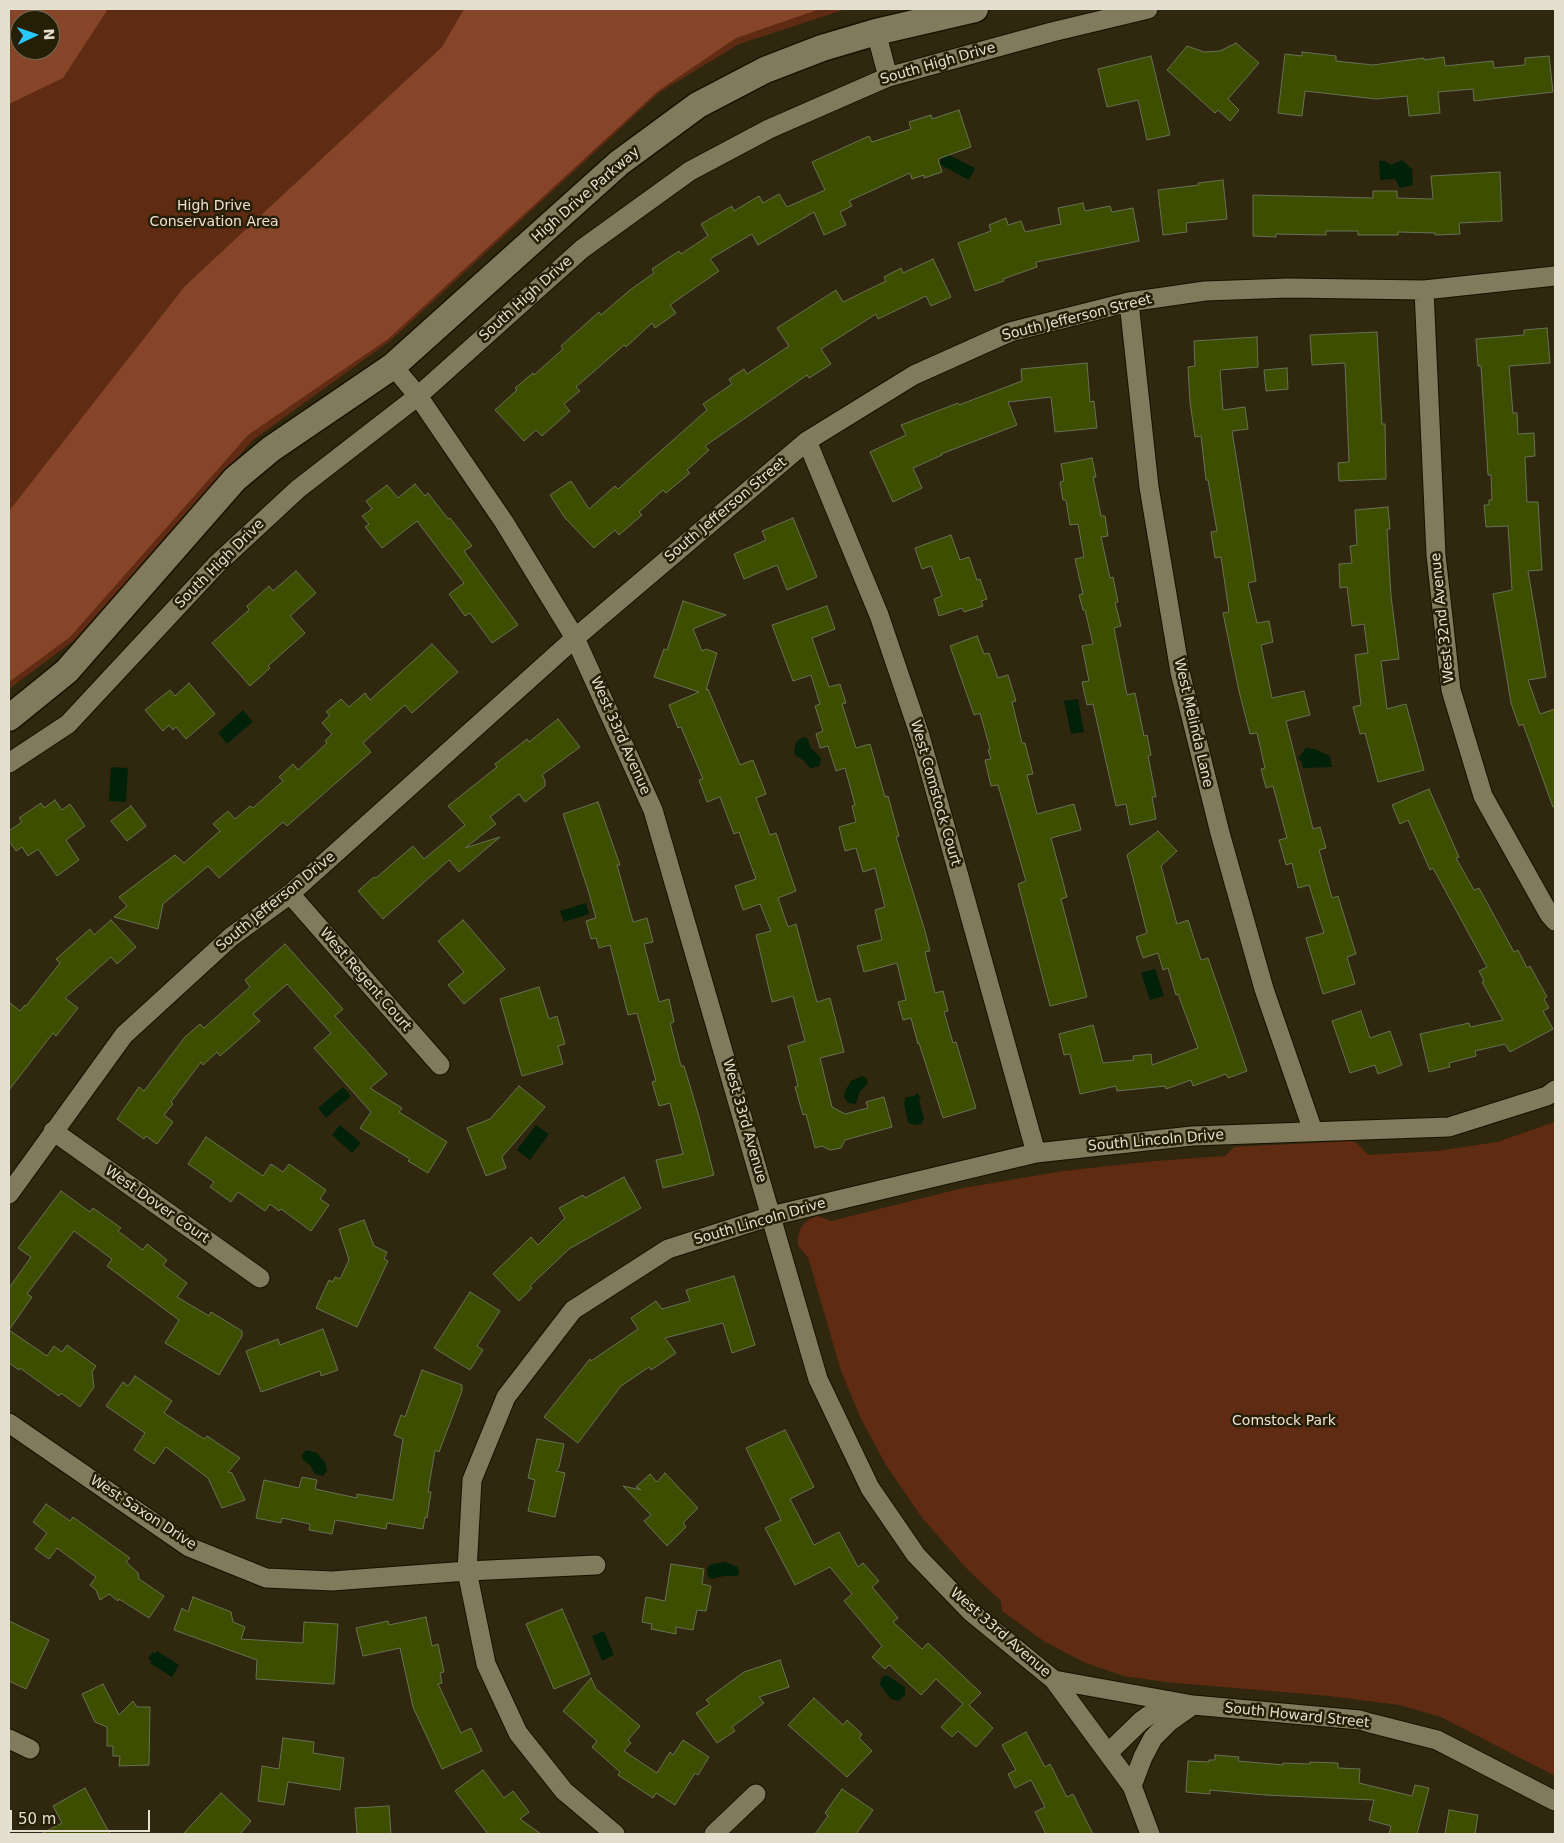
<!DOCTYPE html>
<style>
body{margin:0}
#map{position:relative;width:1564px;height:1843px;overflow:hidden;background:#2f280e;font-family:"DejaVu Sans",sans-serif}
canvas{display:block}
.frame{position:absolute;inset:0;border:10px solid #e3e0d0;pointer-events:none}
.north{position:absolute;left:10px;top:10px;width:50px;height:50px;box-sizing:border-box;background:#251f05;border:1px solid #716c56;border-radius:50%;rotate:87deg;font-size:14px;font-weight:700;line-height:20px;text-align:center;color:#e3e0d0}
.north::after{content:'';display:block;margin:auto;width:18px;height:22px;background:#28c8ff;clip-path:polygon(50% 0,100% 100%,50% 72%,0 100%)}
.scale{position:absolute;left:10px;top:1810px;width:140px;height:22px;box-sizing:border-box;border:2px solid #e3e0d0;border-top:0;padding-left:6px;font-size:15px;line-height:18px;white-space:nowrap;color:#e3e0d0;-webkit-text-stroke:4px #251f05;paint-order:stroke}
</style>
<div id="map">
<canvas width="1564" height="1843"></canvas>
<div class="frame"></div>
<div class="north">N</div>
<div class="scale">50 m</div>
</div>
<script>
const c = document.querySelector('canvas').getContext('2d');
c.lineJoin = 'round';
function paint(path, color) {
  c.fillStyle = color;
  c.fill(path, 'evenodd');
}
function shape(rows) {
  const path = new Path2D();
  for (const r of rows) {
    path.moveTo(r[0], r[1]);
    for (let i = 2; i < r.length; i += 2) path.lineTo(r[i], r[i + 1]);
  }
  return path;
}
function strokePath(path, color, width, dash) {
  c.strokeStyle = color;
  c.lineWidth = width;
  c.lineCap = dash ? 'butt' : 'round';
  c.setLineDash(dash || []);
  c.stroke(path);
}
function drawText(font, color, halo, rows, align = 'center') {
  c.font = font + ' "DejaVu Sans",sans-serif';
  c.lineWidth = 5;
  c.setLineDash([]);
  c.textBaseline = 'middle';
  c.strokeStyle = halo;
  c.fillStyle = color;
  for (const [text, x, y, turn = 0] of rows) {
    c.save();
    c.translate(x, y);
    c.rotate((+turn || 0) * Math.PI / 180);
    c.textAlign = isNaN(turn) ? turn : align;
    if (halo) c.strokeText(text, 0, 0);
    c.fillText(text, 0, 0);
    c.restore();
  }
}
const green = shape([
 [9,9,846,9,739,44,660,92,390,341,253,440,76,639,9,689],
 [20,20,50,20,50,50,20,50],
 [1555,1122,1555,1776,1441,1717,1399,1705,1329,1696,1165,1682,1124,1676,1086,1663,1045,1642,1002,1611,1001,1601,969,1571,923,1519,886,1465,861,1419,841,1371,808,1257,798,1246,798,1236,801,1227,809,1219,818,1216,831,1221,963,1188,1063,1171,1155,1161,1225,1156,1234,1147,1351,1141,1357,1143,1368,1155,1437,1151,1497,1142]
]);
const forest = shape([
 [9,9,108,9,63,78,9,104],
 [20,20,50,20,50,50,20,50],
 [464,9,820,9,736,38,658,91,388,339,248,435,70,637,9,682,9,511,185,286,442,47]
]);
const water = shape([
 [945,153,975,168,969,180,939,164],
 [1402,160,1412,169,1413,185,1400,188,1395,179,1380,180,1379,161,1385,161,1391,165],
 [1078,699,1084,732,1071,734,1064,701],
 [243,710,253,722,227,744,218,733],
 [803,737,808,739,810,747,821,758,820,764,818,767,810,768,803,760,796,756,794,753,796,742],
 [1306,748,1315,749,1330,756,1332,767,1303,768,1302,762,1298,758],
 [111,767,128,768,126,802,109,801],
 [586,903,589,914,564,922,560,911],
 [1155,969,1164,996,1150,1000,1141,973],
 [862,1076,866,1078,868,1084,860,1091,856,1104,848,1103,844,1097,845,1091,851,1081],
 [343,1087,351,1096,326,1118,318,1108],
 [917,1093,921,1097,919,1100,924,1119,921,1124,915,1125,908,1123,904,1103,906,1097,914,1096],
 [340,1125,361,1143,352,1153,332,1135],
 [536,1125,549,1134,530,1160,517,1150],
 [306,1450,317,1453,325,1462,327,1470,323,1476,315,1474,310,1465,302,1459,302,1455],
 [725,1562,738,1567,739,1573,737,1576,724,1576,712,1579,708,1577,707,1570,708,1567,712,1564],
 [604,1631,614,1655,602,1661,592,1636],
 [157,1651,179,1665,172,1677,150,1663,152,1661,148,1658,153,1652,155,1654],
 [886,1675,905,1687,905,1695,899,1701,891,1699,880,1685,881,1678]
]);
const building = shape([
 [1236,43,1259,63,1228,99,1239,110,1230,121,1218,110,1215,113,1167,70,1187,46,1204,52,1220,51,1236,43],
 [1302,52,1336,56,1336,61,1373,65,1424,58,1424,60,1444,57,1445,66,1493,61,1494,68,1525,65,1525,58,1549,56,1553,92,1474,101,1473,89,1438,92,1440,113,1409,116,1407,96,1376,99,1305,91,1302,116,1278,113,1285,54,1302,56,1302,52],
 [1151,56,1170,135,1147,140,1138,100,1107,107,1098,69,1151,56],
 [959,110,971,147,938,159,942,172,924,178,924,175,912,179,910,173,849,201,852,206,840,212,846,225,824,235,814,212,758,245,752,234,710,259,719,271,670,305,676,313,655,328,652,323,626,347,624,345,576,387,580,391,564,404,570,411,542,436,536,430,524,441,495,410,517,390,515,388,533,373,534,375,563,349,561,346,599,312,601,315,630,290,654,273,652,269,679,251,681,254,708,236,701,224,732,206,734,211,759,196,763,203,779,194,787,207,825,190,812,162,869,136,872,142,911,129,909,122,931,115,932,119,959,110],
 [1500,172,1502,221,1459,223,1460,234,1435,235,1435,233,1398,232,1398,235,1358,235,1358,231,1326,231,1326,235,1276,234,1276,237,1253,236,1253,195,1373,198,1373,191,1397,191,1397,198,1433,199,1431,176,1500,172],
 [1223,180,1227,219,1186,223,1187,232,1163,235,1158,190,1199,185,1198,183,1223,180],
 [1083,203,1085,211,1110,206,1112,212,1133,208,1139,241,1036,262,1037,267,1003,279,1004,281,975,291,958,243,991,231,989,225,1006,218,1008,225,1021,221,1025,232,1061,224,1058,208,1083,203],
 [933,259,951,297,931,306,926,296,878,319,876,314,821,349,831,364,809,378,807,375,705,446,709,450,687,470,690,473,666,493,663,490,639,512,642,515,619,535,615,530,594,548,565,518,550,495,571,481,589,509,615,486,618,489,707,410,703,404,732,384,729,379,744,369,747,374,789,346,777,328,836,290,843,302,886,281,884,277,901,268,903,273,933,259],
 [1547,328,1550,363,1509,366,1513,413,1517,413,1518,434,1534,433,1535,456,1525,457,1527,502,1538,502,1542,570,1528,571,1546,677,1528,680,1540,714,1555,709,1555,806,1553,807,1523,724,1519,726,1511,703,1493,594,1512,590,1508,526,1486,527,1484,505,1489,505,1489,500,1492,500,1491,475,1488,475,1481,366,1478,366,1476,339,1524,335,1524,330,1547,328],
 [1377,332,1382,424,1385,424,1386,479,1339,481,1338,463,1349,462,1345,363,1312,365,1310,335,1377,332],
 [1257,337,1258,367,1220,370,1223,410,1245,407,1248,429,1232,431,1256,581,1248,583,1257,623,1269,621,1273,642,1261,645,1272,698,1304,691,1310,715,1286,721,1313,829,1320,827,1326,848,1319,850,1332,898,1338,896,1356,954,1347,957,1355,984,1323,994,1306,938,1324,933,1309,885,1298,888,1292,863,1286,865,1279,840,1287,838,1273,786,1266,788,1261,769,1265,768,1257,733,1250,734,1239,691,1223,613,1229,612,1221,557,1215,558,1211,532,1217,531,1208,480,1206,480,1201,436,1195,437,1190,402,1188,367,1195,366,1194,341,1257,337],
 [1087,363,1090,402,1094,401,1097,428,1055,432,1051,397,1008,402,1017,425,941,454,942,455,913,468,922,488,893,502,870,452,906,435,901,425,958,403,959,405,1022,381,1021,369,1087,363],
 [1287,368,1288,389,1266,391,1264,370,1287,368],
 [1092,458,1096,477,1093,477,1101,516,1105,516,1108,536,1101,537,1110,578,1113,577,1118,602,1115,603,1121,626,1114,628,1127,695,1135,693,1144,736,1147,735,1151,755,1148,756,1156,797,1152,797,1156,819,1130,825,1126,804,1116,806,1093,704,1087,705,1082,682,1089,681,1082,646,1093,644,1085,610,1083,610,1079,595,1083,594,1075,559,1084,557,1078,524,1070,525,1066,500,1063,500,1060,482,1064,481,1061,464,1092,458],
 [415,484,425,496,428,493,448,519,450,518,472,546,464,551,518,625,492,643,470,613,465,616,449,594,464,583,417,521,382,548,365,527,369,524,362,516,372,509,366,501,387,485,398,498,415,484],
 [1388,507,1390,529,1387,529,1391,596,1399,659,1381,661,1387,709,1406,704,1424,770,1378,782,1365,733,1360,734,1353,707,1361,705,1355,655,1368,653,1364,624,1352,626,1347,587,1340,588,1339,564,1352,563,1350,546,1357,545,1355,510,1388,507],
 [793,518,817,577,787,590,777,565,744,579,734,554,766,540,762,531,793,518],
 [951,535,960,560,969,557,977,580,980,579,987,599,981,601,983,606,964,612,962,608,939,616,934,599,942,596,931,566,922,569,915,548,951,535],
 [296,571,316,593,290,616,305,633,268,666,270,668,250,686,212,643,249,610,247,606,269,586,273,591,296,571],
 [683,601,726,615,693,629,702,651,706,649,717,653,706,690,708,689,740,765,753,760,766,794,756,798,770,835,776,833,796,891,778,898,788,927,796,924,817,1002,830,998,844,1052,820,1058,832,1107,845,1114,868,1108,866,1102,884,1097,892,1127,845,1140,841,1148,830,1150,822,1146,815,1148,806,1114,803,1115,795,1087,798,1086,788,1046,805,1041,793,996,772,1002,756,935,771,931,760,904,743,910,735,886,756,879,739,832,734,834,720,797,707,802,699,780,703,779,681,727,678,728,669,705,699,692,654,677,664,649,667,650,683,601],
 [827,606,835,629,812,638,829,687,840,684,846,703,842,704,856,748,870,744,885,797,888,796,899,836,896,837,925,931,930,951,925,952,935,993,943,991,948,1011,944,1012,953,1043,956,1042,976,1108,943,1118,919,1043,918,1044,911,1018,903,1020,898,1002,906,1000,897,963,864,972,857,946,882,940,875,910,885,907,875,868,863,872,856,848,845,851,839,827,856,822,852,806,855,805,845,768,836,771,828,746,820,748,816,734,823,731,815,706,820,704,811,675,793,681,772,625,827,606],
 [977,636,984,654,989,653,998,678,1008,675,1016,701,1012,702,1022,743,1025,743,1033,774,1027,775,1037,814,1074,804,1081,830,1051,838,1067,897,1061,899,1087,997,1050,1006,1018,884,1026,881,998,785,991,786,985,760,991,759,988,750,990,749,980,713,974,715,950,646,977,636],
 [432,644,458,672,412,713,405,705,363,743,371,752,287,826,283,822,219,878,208,866,163,904,158,929,114,917,127,906,119,897,175,855,184,863,220,831,213,824,228,811,235,819,250,806,253,808,283,781,279,777,293,764,298,770,327,743,325,741,332,734,322,723,330,715,326,712,341,699,349,707,365,693,370,700,432,644],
 [189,683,215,714,186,739,176,727,173,730,169,725,163,731,145,710,170,690,175,696,189,683],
 [558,719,580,747,542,775,545,780,545,786,525,802,519,794,490,817,496,824,465,848,500,837,459,872,449,860,383,919,358,891,374,877,376,878,413,846,424,859,465,825,448,806,497,767,495,764,527,739,529,742,558,719],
 [1429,789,1459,857,1456,858,1474,890,1479,888,1514,952,1518,950,1527,968,1530,966,1547,997,1544,999,1549,1008,1543,1011,1553,1029,1510,1052,1505,1044,1475,1051,1476,1056,1449,1063,1450,1067,1429,1072,1420,1034,1469,1023,1470,1027,1503,1020,1482,982,1484,981,1479,971,1487,967,1433,868,1430,870,1408,820,1400,824,1392,805,1429,789],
 [55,800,62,810,70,804,85,826,66,840,79,860,57,876,38,849,28,856,22,847,16,851,9,841,9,831,22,822,19,818,41,803,44,808,55,800],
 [598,802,620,865,617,865,633,922,647,918,653,942,644,944,659,1002,669,999,674,1022,670,1023,681,1066,684,1066,698,1113,714,1175,663,1188,656,1160,683,1154,670,1103,659,1106,652,1082,656,1081,637,1013,628,1015,610,945,599,948,596,938,591,939,586,921,596,918,588,890,563,814,598,802],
 [131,806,146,826,127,841,111,821,131,806],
 [1158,831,1177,851,1161,866,1177,924,1188,920,1201,960,1208,958,1247,1071,1228,1078,1226,1074,1193,1086,1191,1080,1166,1089,1165,1086,1117,1091,1116,1086,1080,1094,1070,1054,1064,1055,1059,1034,1093,1025,1103,1063,1134,1060,1133,1056,1151,1054,1152,1065,1198,1048,1178,994,1176,995,1168,968,1163,970,1158,953,1143,958,1136,937,1147,933,1127,855,1158,831],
 [111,920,136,947,117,964,111,957,65,998,78,1008,56,1036,53,1033,9,1090,9,1002,20,1011,25,1005,26,1006,60,963,56,959,90,929,94,935,111,920],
 [463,920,505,969,464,1004,448,985,464,972,438,941,463,920],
 [285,944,343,1009,335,1016,387,1074,370,1088,402,1108,399,1112,447,1142,428,1173,408,1161,410,1159,360,1128,371,1112,314,1048,331,1033,287,984,253,1014,260,1021,220,1056,217,1052,203,1065,201,1062,171,1102,173,1104,164,1115,173,1122,157,1144,146,1136,144,1139,117,1119,139,1087,144,1091,185,1037,200,1024,204,1028,250,987,245,980,285,944],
 [539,987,549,1019,557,1016,565,1044,558,1046,563,1064,522,1076,500,999,539,987],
 [1361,1011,1370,1038,1390,1031,1402,1065,1378,1074,1375,1065,1350,1073,1332,1021,1361,1011],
 [519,1086,545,1107,502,1157,506,1168,486,1176,467,1128,490,1119,519,1086],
 [206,1137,263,1176,271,1164,283,1172,289,1164,326,1190,320,1199,329,1205,311,1231,281,1209,279,1211,270,1204,265,1211,238,1192,231,1202,210,1187,214,1182,188,1164,206,1137],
 [624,1177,641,1208,569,1249,530,1286,532,1288,519,1301,493,1274,531,1237,538,1245,565,1218,559,1208,583,1195,585,1198,624,1177],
 [61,1191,90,1212,93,1208,121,1228,118,1231,143,1250,147,1244,167,1260,163,1265,187,1283,177,1297,209,1316,211,1312,242,1331,242,1336,219,1375,165,1343,179,1320,107,1266,112,1259,74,1231,27,1294,32,1297,9,1330,47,1356,54,1346,62,1352,67,1345,96,1366,92,1372,94,1387,80,1407,61,1393,59,1396,20,1368,19,1370,9,1363,9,1288,31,1257,18,1248,61,1191],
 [364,1220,374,1246,387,1252,384,1259,388,1261,357,1327,316,1308,329,1280,333,1282,335,1277,340,1279,349,1260,339,1229,364,1220],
 [734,1276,755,1345,732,1353,723,1323,665,1338,676,1353,651,1370,649,1367,621,1386,578,1443,544,1417,590,1359,591,1361,638,1329,631,1318,656,1301,662,1309,690,1301,686,1290,734,1276],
 [470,1292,500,1311,477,1346,483,1350,470,1370,434,1348,470,1292],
 [323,1329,338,1370,321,1376,320,1371,261,1392,246,1351,278,1339,280,1345,323,1329],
 [422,1370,462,1385,462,1391,439,1452,435,1450,428,1492,431,1492,427,1518,425,1517,423,1529,387,1523,386,1529,335,1520,332,1534,309,1530,310,1524,282,1518,281,1523,256,1518,264,1480,299,1488,302,1477,317,1480,315,1489,357,1498,357,1494,393,1500,403,1439,394,1435,401,1415,405,1417,422,1370],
 [135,1376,172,1401,164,1413,204,1439,207,1436,240,1458,228,1472,232,1473,245,1500,222,1508,208,1478,166,1447,154,1464,134,1450,145,1433,106,1406,123,1382,128,1386,135,1376],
 [785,1430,814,1487,790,1499,814,1545,839,1532,858,1567,863,1563,879,1581,872,1587,898,1618,893,1622,922,1649,928,1643,981,1693,969,1705,993,1728,976,1747,958,1731,952,1737,941,1727,963,1704,936,1679,921,1695,889,1665,885,1669,872,1657,882,1646,844,1601,852,1594,830,1567,795,1585,765,1528,781,1520,746,1448,785,1430],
 [537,1439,564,1444,559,1467,556,1471,565,1473,555,1517,528,1511,535,1480,528,1478,537,1439],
 [665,1473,698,1508,683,1523,686,1527,667,1546,644,1521,651,1515,623,1486,641,1490,636,1487,650,1474,657,1482,665,1473],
 [46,1504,70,1521,73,1517,130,1558,126,1562,138,1573,139,1579,164,1596,149,1618,119,1599,118,1601,109,1594,100,1600,96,1590,90,1585,96,1577,57,1548,49,1559,35,1549,47,1533,33,1522,46,1504],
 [671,1564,704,1569,702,1584,711,1586,706,1611,697,1610,693,1630,676,1627,676,1634,651,1629,652,1624,642,1622,646,1597,665,1601,671,1564],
 [193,1597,231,1612,233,1622,245,1627,241,1639,303,1643,304,1622,338,1624,334,1684,256,1679,257,1660,174,1630,182,1608,188,1612,193,1597],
 [562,1609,590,1674,554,1689,526,1624,562,1609],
 [426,1617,432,1646,438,1644,444,1672,440,1673,442,1683,438,1684,461,1733,471,1728,482,1751,442,1769,413,1707,400,1648,363,1656,356,1628,388,1621,389,1625,426,1617],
 [9,1621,49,1640,26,1689,9,1681,9,1621],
 [780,1660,789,1687,759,1697,764,1703,732,1727,735,1731,717,1743,696,1713,710,1704,706,1700,744,1672,780,1660],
 [591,1678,596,1689,640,1726,628,1740,631,1743,624,1751,657,1773,670,1752,673,1755,683,1740,709,1757,698,1775,695,1773,675,1805,656,1793,653,1798,618,1775,620,1772,592,1747,597,1741,563,1711,591,1678],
 [103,1684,119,1715,133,1701,137,1707,150,1707,149,1765,119,1766,120,1756,113,1756,113,1746,107,1746,107,1727,95,1722,82,1694,103,1684],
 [814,1698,843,1725,847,1720,862,1734,859,1738,872,1751,847,1777,788,1725,814,1698],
 [1026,1732,1045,1767,1050,1764,1067,1797,1073,1794,1093,1834,1046,1834,1035,1812,1045,1807,1031,1780,1015,1788,1008,1774,1016,1770,1002,1745,1026,1732],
 [283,1738,314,1742,313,1753,344,1758,340,1790,288,1782,284,1805,258,1801,262,1766,279,1769,283,1738],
 [1215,1755,1239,1757,1238,1761,1283,1765,1283,1763,1310,1764,1310,1762,1338,1763,1338,1768,1360,1769,1359,1783,1412,1796,1415,1785,1429,1788,1417,1834,1389,1834,1391,1826,1369,1820,1374,1800,1265,1795,1210,1790,1210,1794,1186,1792,1188,1761,1209,1762,1209,1760,1215,1760,1215,1755],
 [483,1770,504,1798,513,1791,529,1812,520,1819,541,1834,488,1834,455,1791,483,1770],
 [85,1788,110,1834,41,1834,62,1823,53,1806,85,1788],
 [842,1789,873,1810,856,1834,815,1834,828,1816,825,1813,842,1789],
 [221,1793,251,1821,240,1834,183,1834,221,1793],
 [389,1806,391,1834,357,1834,355,1808,389,1806],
 [1449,1810,1478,1815,1475,1834,1445,1834,1449,1810]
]);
const minor = shape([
 [876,32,888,77],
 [1424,290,1436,555,1451,690,1483,796,1549,914,1555,921],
 [1129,302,1149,487,1180,672,1220,833,1264,989,1313,1131],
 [393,366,418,396,504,522,575,638,653,810,818,1379,870,1488,916,1555,971,1612,1054,1680,1132,1786,1150,1834],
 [807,441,879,615,920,736,1036,1153],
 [9,763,68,724,217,564,298,489,418,396,582,249,690,171,769,129,888,77,1052,32,1148,9],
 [290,894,440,1065],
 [53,1131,260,1278],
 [9,1194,124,1035,231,937,290,894,575,638,807,441,914,375,1010,332,1129,302,1205,291,1288,288,1424,290,1555,276],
 [9,1423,189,1547,266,1578,332,1581,467,1571,596,1565],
 [1054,1680,1193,1705,1360,1720,1370,1723,1437,1740,1555,1801],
 [9,1739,30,1749],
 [1108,1753,1141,1721,1169,1701],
 [1132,1786,1143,1757,1153,1738,1169,1722,1193,1705],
 [615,1834,564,1791,518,1733,486,1664,467,1571,472,1480,506,1397,573,1310,668,1249,771,1216,1036,1153,1192,1136,1449,1127,1547,1096,1555,1090],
 [714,1834,756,1794]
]);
const secondary = shape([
 [9,718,67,671,235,479,271,449,393,366,619,163,698,105,765,70,822,48,876,32,975,9]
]);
const streetNames = [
 ["South High Drive",938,64,-16],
 ["High Drive Parkway",586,195,-41],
 ["South High Drive",526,299,-42],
 ["South Jefferson Street",1077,318,-14],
 ["South Jefferson Street",726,510,-40],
 ["South High Drive",220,564,-45],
 ["West 32nd Avenue",1443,618,-96],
 ["West Melinda Lane",1193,723,77],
 ["West 33rd Avenue",620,736,66],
 ["West Comstock Court",935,793,74],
 ["South Jefferson Drive",276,902,-39],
 ["West Regent Court",365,980,49],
 ["West 33rd Avenue",744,1121,74],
 ["South Lincoln Drive",1156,1141,-5],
 ["West Dover Court",157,1205,35],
 ["South Lincoln Drive",760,1222,-16],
 ["West Saxon Drive",143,1513,33],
 ["West 33rd Avenue",1000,1633,41],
 ["South Howard Street",1297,1716,6]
];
const parkNames = [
 ["High Drive",214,206],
 ["Conservation Area",214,222],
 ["Comstock Park",1284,1421]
];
paint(green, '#5f2b13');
paint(forest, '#864528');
paint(water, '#012109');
paint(building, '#3d4e00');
strokePath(building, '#687156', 1);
strokePath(minor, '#171100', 21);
strokePath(secondary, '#171100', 29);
strokePath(minor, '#817a5d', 19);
strokePath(secondary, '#817a5d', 26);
drawText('14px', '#e3e0d0', '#251f05', streetNames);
drawText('14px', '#f2ded5', '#251f05', parkNames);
</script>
